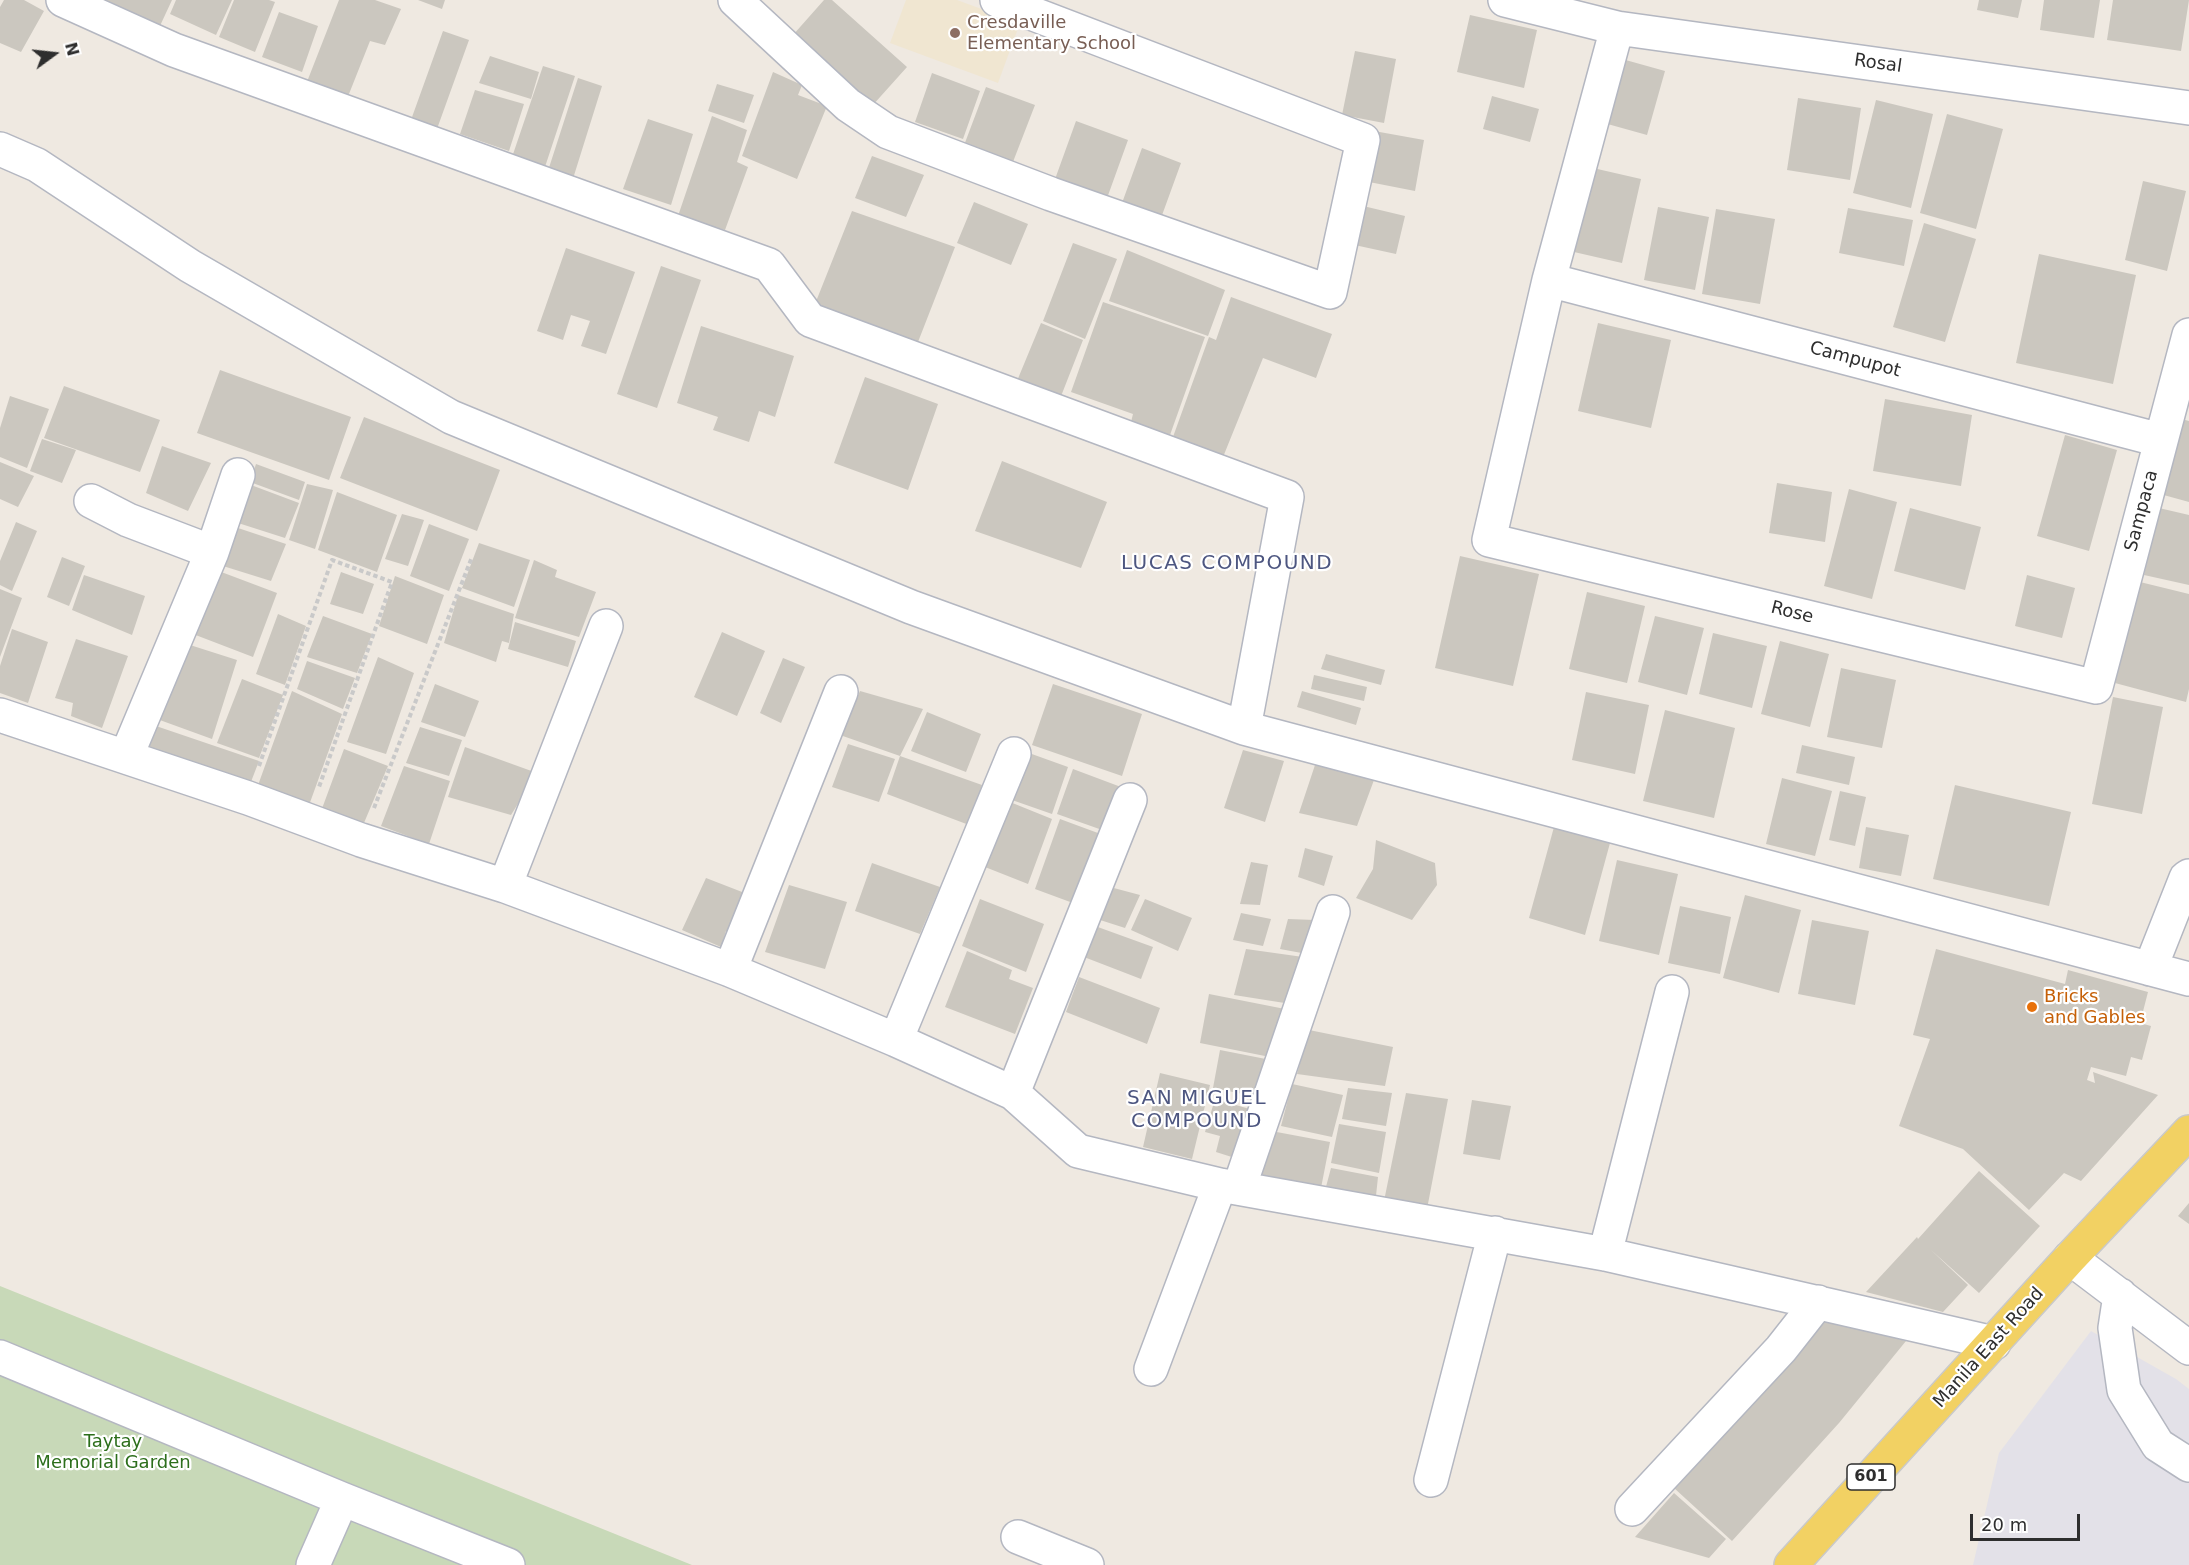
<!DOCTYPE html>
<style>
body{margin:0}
#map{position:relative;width:2189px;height:1565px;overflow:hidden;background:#efe9e1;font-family:"DejaVu Sans",sans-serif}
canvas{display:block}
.north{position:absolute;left:24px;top:24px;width:60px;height:60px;-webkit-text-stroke:4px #fff;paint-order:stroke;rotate:75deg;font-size:16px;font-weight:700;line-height:24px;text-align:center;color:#2e2e2e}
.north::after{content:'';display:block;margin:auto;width:21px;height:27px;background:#2e2e2e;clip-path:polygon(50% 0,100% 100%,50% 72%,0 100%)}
.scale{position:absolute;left:1970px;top:1514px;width:110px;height:27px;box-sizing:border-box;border:3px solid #2e2e2e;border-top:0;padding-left:8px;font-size:18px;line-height:21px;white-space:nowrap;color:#2e2e2e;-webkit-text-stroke:4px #fff;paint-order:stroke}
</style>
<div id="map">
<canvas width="2189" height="1565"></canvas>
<div class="north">N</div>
<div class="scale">20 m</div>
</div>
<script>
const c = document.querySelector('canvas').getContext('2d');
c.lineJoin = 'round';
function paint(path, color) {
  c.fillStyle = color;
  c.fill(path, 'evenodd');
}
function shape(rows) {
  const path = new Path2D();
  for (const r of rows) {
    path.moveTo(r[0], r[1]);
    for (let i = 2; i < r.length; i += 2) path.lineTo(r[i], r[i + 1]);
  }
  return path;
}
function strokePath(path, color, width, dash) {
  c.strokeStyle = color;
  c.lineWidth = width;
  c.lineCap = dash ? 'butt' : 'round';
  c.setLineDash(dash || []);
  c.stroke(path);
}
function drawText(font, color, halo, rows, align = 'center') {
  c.font = font + ' "DejaVu Sans",sans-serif';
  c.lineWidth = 4.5;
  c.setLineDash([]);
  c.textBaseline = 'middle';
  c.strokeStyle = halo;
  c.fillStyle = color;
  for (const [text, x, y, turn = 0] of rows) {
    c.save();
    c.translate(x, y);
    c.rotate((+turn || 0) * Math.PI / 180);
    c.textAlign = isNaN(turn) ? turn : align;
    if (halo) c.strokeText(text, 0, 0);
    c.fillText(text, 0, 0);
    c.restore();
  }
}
const industrial = shape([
 [2091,1331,2176,1379,2189,1389,2189,1565,1973,1565,1999,1453]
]);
const education = shape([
 [906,0,957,0,1020,23,998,83,890,43]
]);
const cemetery = shape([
 [0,1286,692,1565,0,1565]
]);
const building = shape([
 [4,0,24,0,44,11,21,52,0,43,0,7],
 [100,0,172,0,159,28],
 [176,0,232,0,216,35,170,14],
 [234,0,269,0,275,2,255,52,219,37],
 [339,0,375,0,401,9,385,45,370,41,345,104,303,92],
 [418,0,445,0,442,9],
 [824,0,832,0,907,67,872,106,793,35],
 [1979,0,2022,0,2018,18,1977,10],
 [2044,0,2100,0,2094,38,2040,30],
 [2113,0,2189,0,2181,51,2107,40],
 [279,12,318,26,302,72,262,57],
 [1470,15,1537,30,1524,88,1457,72],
 [443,31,469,40,433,140,407,131],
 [1355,51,1396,59,1384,123,1342,115],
 [490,56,539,72,531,99,479,83],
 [1622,59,1665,71,1647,135,1604,123],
 [543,66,575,76,542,176,509,166],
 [773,72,802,85,798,95,827,106,797,179,742,156],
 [932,73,980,91,963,139,915,122],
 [578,78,602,86,571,185,546,177],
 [717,84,754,95,744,123,708,111],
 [986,87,1035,105,1011,167,963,148],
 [475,90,524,104,509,151,460,134],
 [1492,96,1539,109,1530,142,1483,129],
 [1798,98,1861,108,1850,180,1787,170],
 [1876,100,1933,114,1911,208,1853,193],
 [1947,114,2003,129,1976,229,1920,213],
 [712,116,747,130,737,162,748,167,725,230,678,216],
 [648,119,693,134,671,205,623,189],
 [1076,121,1128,140,1106,201,1054,182],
 [1374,131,1424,140,1415,191,1364,181],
 [1142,148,1181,163,1161,218,1122,203],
 [872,156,924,175,906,217,855,198],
 [1593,168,1641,179,1622,263,1574,252],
 [2143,181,2186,191,2167,271,2125,260],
 [974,202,1028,224,1011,265,957,243],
 [1359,205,1405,216,1396,254,1350,244],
 [1658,207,1709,217,1695,290,1644,280],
 [1848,208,1913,220,1904,266,1839,253],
 [1716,209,1775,219,1760,304,1702,294],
 [852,211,955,247,918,342,815,304],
 [1924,223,1976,239,1945,342,1893,327],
 [1073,243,1117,259,1085,339,1043,321],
 [566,248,635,272,606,354,581,346,590,321,571,315,563,340,537,331],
 [1127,250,1225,290,1208,336,1109,301],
 [2039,254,2136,275,2113,384,2016,363],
 [661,266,701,280,657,408,617,394],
 [1231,297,1332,334,1316,378,1263,358,1219,467,1169,448,1209,337,1216,340],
 [1103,302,1205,337,1170,435,1131,422,1133,414,1071,392],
 [1041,323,1083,340,1056,409,1012,393],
 [1598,323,1671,340,1651,428,1578,411],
 [701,326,794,356,775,417,759,411,749,442,713,430,718,417,677,403],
 [220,370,351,417,329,480,197,433],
 [865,377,938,404,908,490,834,463],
 [64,386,160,420,140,472,44,438],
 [10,396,49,409,27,468,0,457,0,428],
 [1885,399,1972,415,1961,486,1873,471],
 [364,417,500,470,477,531,340,478],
 [2178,418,2189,421,2189,502,2160,494],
 [2065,435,2117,450,2089,551,2037,536],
 [42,439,76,450,62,483,30,471],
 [162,446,211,463,188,511,146,493],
 [1002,461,1107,502,1081,568,975,531],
 [0,462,34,476,18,507,0,499],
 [256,464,305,482,299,500,250,482],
 [1777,483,1832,492,1825,542,1769,533],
 [307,484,333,490,315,549,289,540],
 [251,485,299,503,285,538,235,522],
 [1849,489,1897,502,1872,599,1824,586],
 [337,492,397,515,377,572,318,550],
 [1910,508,1981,527,1965,590,1894,571],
 [2159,508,2189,515,2189,585,2144,575],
 [402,514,424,520,408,566,385,559],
 [16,522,37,531,12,591,0,585,0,561],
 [429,524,469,539,449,591,410,576],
 [238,528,286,544,271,581,223,566],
 [479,543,530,560,514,607,462,588],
 [1460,556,1539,574,1513,686,1435,668],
 [62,557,85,566,69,606,47,597],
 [534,560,557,570,555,577,596,592,579,637,515,618],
 [216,570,277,593,253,657,193,634],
 [341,572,374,584,363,614,330,604],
 [84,575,145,596,132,635,72,610],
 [2027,575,2075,588,2062,638,2015,626],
 [395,576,444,595,427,644,379,626],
 [2140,582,2189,594,2189,689,2186,702,2115,683],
 [0,589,22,598,0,657],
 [1587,592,1645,606,1627,683,1569,669],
 [458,595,514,614,509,643,502,641,496,662,444,643],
 [278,614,306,626,285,685,256,674],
 [323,616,372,634,357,673,307,657],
 [1655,616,1704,628,1687,695,1638,682],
 [515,622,576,641,568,667,508,649],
 [12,629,48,642,28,703,0,693,0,666],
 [722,632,765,651,737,716,694,697],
 [1713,633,1767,646,1752,708,1699,694],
 [76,639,128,656,102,728,71,716,73,703,55,698],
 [1780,641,1829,654,1810,727,1761,714],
 [190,645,237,660,212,739,157,719,179,659,185,661],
 [1326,654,1385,670,1381,685,1321,669],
 [378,657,414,673,386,754,347,742],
 [783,658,805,667,781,723,760,713],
 [307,661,355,678,343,709,297,689],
 [1841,668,1896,680,1882,748,1827,737],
 [1314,675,1367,687,1364,701,1311,689],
 [242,679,283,695,259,758,217,743],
 [435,684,479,701,465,737,421,722],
 [1053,684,1142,714,1122,776,1032,745],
 [292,691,342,714,308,808,257,788],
 [860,691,923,709,900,756,840,735],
 [1302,691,1361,708,1356,725,1297,707],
 [1586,692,1649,705,1635,774,1572,760],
 [2113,697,2163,707,2142,814,2092,804],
 [1665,710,1735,728,1714,818,1643,801],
 [927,712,981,734,966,772,911,751],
 [156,726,259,761,249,787,146,754],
 [420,727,462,740,449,776,406,763],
 [848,744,895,759,879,802,832,787],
 [1802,745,1855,757,1849,785,1796,773],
 [465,747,537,773,511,815,448,797],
 [344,749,388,766,361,830,320,814],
 [1243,750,1284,761,1265,822,1224,808],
 [1029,753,1068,767,1052,814,1012,800],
 [900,756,982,785,969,825,887,794],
 [1315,765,1374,780,1357,826,1299,813],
 [404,766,450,781,429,844,381,826],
 [1073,769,1121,787,1105,831,1057,814],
 [1782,778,1832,791,1815,856,1766,844],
 [1955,785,2071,812,2049,906,1933,879],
 [1840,791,1866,797,1855,846,1829,840],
 [1010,802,1052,819,1028,884,985,867],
 [1060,819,1106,836,1081,906,1035,889],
 [1554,827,1610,843,1585,935,1529,918],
 [1866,827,1909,835,1901,876,1859,868],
 [1376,840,1435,863,1437,885,1412,920,1356,898,1373,869],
 [1305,848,1333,856,1324,886,1298,877],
 [1617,860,1678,874,1659,955,1599,941],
 [1251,862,1268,865,1260,905,1240,904],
 [872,863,940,887,920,934,855,911],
 [706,878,755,897,739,937,726,931,721,947,682,930],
 [789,885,847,902,825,969,765,952],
 [1110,887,1140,895,1125,928,1097,919],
 [1745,895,1801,910,1779,993,1723,978],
 [980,899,1044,924,1026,972,962,946],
 [1145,899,1192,918,1178,951,1131,930],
 [1680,906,1731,917,1720,974,1668,963],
 [1241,913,1271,919,1263,946,1233,940],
 [1288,919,1315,920,1307,954,1280,949],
 [1812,920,1869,931,1855,1005,1798,994],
 [1095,926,1153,947,1141,979,1084,957],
 [1246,949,1303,957,1291,1004,1234,995],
 [1936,949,2065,984,2068,970,2148,992,2140,1023,2151,1026,2142,1060,2131,1057,2126,1076,2091,1067,2087,1080,2095,1083,2093,1072,2158,1095,2081,1181,2064,1173,2029,1210,1963,1149,1899,1126,1930,1039,1913,1035],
 [967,951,1012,970,1009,979,1033,988,1015,1034,945,1007],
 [1079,977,1160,1008,1147,1044,1066,1012],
 [1209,994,1285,1009,1275,1058,1200,1043],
 [1309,1030,1393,1047,1385,1086,1297,1074],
 [1220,1050,1276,1061,1268,1099,1213,1088],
 [1160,1073,1210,1085,1192,1159,1143,1147],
 [1292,1084,1343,1095,1332,1137,1281,1126],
 [1348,1088,1392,1093,1386,1126,1342,1119],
 [1406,1093,1448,1099,1427,1209,1384,1201],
 [1215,1099,1253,1110,1238,1159,1216,1152,1220,1136,1205,1132],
 [1472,1100,1511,1106,1500,1160,1463,1154],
 [1339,1124,1386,1132,1379,1173,1331,1163],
 [1266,1130,1330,1142,1321,1188,1253,1177],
 [1331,1168,1378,1177,1375,1205,1323,1198],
 [1979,1171,2040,1226,1979,1293,1931,1250,1968,1285,1943,1312,1866,1292,1917,1237,1918,1239],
 [2189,1203,2189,1224,2178,1216],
 [1816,1315,1906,1341,1839,1423,1732,1541,1674,1488,1777,1371],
 [1674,1493,1726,1539,1709,1558,1635,1537]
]);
const path = shape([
 [259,766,332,560,392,582,319,787],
 [374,808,472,557]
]);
const minor = shape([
 [63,0,174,50,769,265,810,320,1287,497,1244,728,2189,979],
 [735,0,848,105,888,132,1051,194,1330,292,1363,140,997,0],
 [1505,0,1617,28,2189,108],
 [1617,28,1549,280,1489,540,2096,687,2189,335],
 [0,149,37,165,190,266,451,417,911,607,1244,728],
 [1549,280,2160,440],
 [91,501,128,520,212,552],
 [0,715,248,798,361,840,505,886,730,970,896,1040,1013,1093,1078,1151,1220,1185,1605,1254,1994,1343],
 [126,757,212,552,238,475],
 [505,886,606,626],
 [2150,969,2186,878,2189,876],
 [730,970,841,692],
 [896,1040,1014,754],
 [1013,1093,1130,800],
 [1239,1188,1333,912],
 [1605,1254,1672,992],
 [2070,1258,2189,1348],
 [2120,1295,2115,1328,2124,1390,2158,1445,2189,1465],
 [0,1357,342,1499,508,1565],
 [1151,1369,1220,1185],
 [1431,1480,1495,1233],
 [1632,1509,1781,1349,1818,1302],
 [1018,1537,1087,1565],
 [313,1565,342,1499]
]);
const major = shape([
 [1791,1565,2070,1258,2189,1132]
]);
const markers = [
 [955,33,6,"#8d6e63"],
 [2032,1007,6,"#e8710a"]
];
const shields = [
 [1871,1477,48]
];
const shieldNames = [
 ["601",1871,1477]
];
const educationNames = [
 ["Cresdaville",967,23],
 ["Elementary School",967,44]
];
const streetNames = [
 ["Rosal",1878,64,8],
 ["Campupot",1855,360,15],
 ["Sampaca",2142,511,-75],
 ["Rose",1792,613,14],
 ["Manila East Road",1989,1348,-48]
];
const foodNames = [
 ["Bricks",2044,997],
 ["and Gables",2044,1018]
];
const parkNames = [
 ["Taytay",113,1442],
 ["Memorial Garden",113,1463]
];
const neighbourhoodNames = [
 ["LUCAS COMPOUND",1227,564],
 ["SAN MIGUEL",1197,1099],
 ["COMPOUND",1197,1122]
];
paint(industrial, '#e3e1e8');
paint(education, '#f0e6d1');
paint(cemetery, '#c8d9b8');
paint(building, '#cbc7bf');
strokePath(minor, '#b4b7c1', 36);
strokePath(major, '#c9c9c9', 36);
strokePath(path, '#c9c9c9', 4, [4.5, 3]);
strokePath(minor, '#fff', 33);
strokePath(major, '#f2d163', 33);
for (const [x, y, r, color] of markers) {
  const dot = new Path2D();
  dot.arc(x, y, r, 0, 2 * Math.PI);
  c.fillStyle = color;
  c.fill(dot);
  strokePath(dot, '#fff', 2);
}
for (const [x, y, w] of shields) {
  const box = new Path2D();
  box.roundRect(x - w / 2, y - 13, w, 26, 4.5);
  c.fillStyle = '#fff';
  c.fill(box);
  strokePath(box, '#2e2e2e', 1.5);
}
drawText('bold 16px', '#2e2e2e', null, shieldNames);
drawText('18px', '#785e54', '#fff', educationNames, 'left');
drawText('18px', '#2e2e2e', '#fff', streetNames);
drawText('18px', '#c56008', '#fff', foodNames, 'left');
drawText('18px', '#2c6e1b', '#fff', parkNames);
c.letterSpacing = '1.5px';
drawText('20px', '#4d5680', '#fff', neighbourhoodNames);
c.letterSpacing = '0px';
</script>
